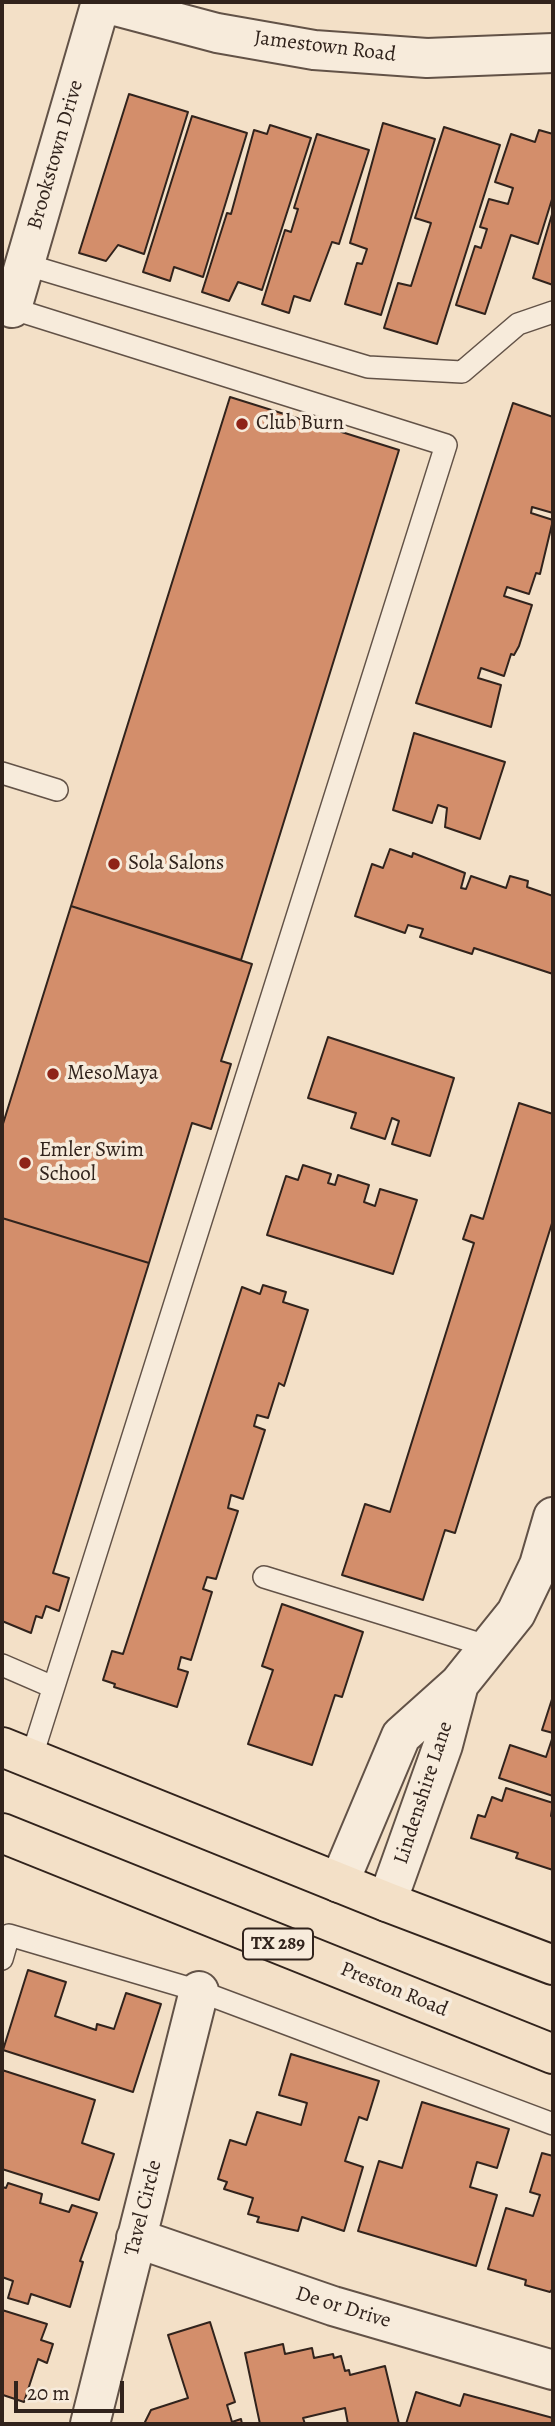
<!DOCTYPE html>
<style>
body{margin:0}
#map{position:relative;width:555px;height:2426px;overflow:hidden;background:#f3e0c7;font-family:Alegreya,serif}
canvas{display:block}
.frame{position:absolute;inset:0;border:4px solid #31231c;pointer-events:none}
.scale{position:absolute;left:14px;top:2381px;width:110px;height:32px;box-sizing:border-box;border:4px solid #31231c;border-top:0;padding-left:9px;font-size:21px;line-height:24px;white-space:nowrap;color:#31231c;-webkit-text-stroke:5px #f7ebdb;paint-order:stroke}
</style>
<div id="map">
<canvas width="555" height="2426"></canvas>
<div class="frame"></div>
<div class="scale">20 m</div>
</div>
<script>
const c = document.querySelector('canvas').getContext('2d');
c.lineJoin = 'round';
function paint(path, color) {
  c.fillStyle = color;
  c.fill(path, 'evenodd');
}
function shape(rows) {
  const path = new Path2D();
  for (const r of rows) {
    path.moveTo(r[0], r[1]);
    for (let i = 2; i < r.length; i += 2) path.lineTo(r[i], r[i + 1]);
  }
  return path;
}
function strokePath(path, color, width, dash) {
  c.strokeStyle = color;
  c.lineWidth = width;
  c.lineCap = dash ? 'butt' : 'round';
  c.setLineDash(dash || []);
  c.stroke(path);
}
function drawText(font, color, halo, rows, align = 'center') {
  c.font = font + ' Alegreya,serif';
  c.lineWidth = 7;
  c.setLineDash([]);
  c.textBaseline = 'middle';
  c.strokeStyle = halo;
  c.fillStyle = color;
  for (const [text, x, y, turn = 0] of rows) {
    c.save();
    c.translate(x, y);
    c.rotate((+turn || 0) * Math.PI / 180);
    c.textAlign = isNaN(turn) ? turn : align;
    if (halo) c.strokeText(text, 0, 0);
    c.fillText(text, 0, 0);
    c.restore();
  }
}
const building = shape([
 [129,94,188,112,144,254,118,245,106,261,79,253,129,94],
 [192,116,247,133,203,277,174,267,170,281,143,272,192,116],
 [383,123,435,139,381,315,345,304,357,263,362,264,367,249,350,243,383,123],
 [270,125,311,138,262,290,238,282,229,301,202,292,227,213,231,214,254,130,267,134,270,125],
 [444,127,500,145,437,344,384,328,398,283,411,286,431,223,415,218,444,127],
 [539,130,553,134,553,196,538,244,511,235,485,314,456,305,475,246,481,248,487,229,480,227,489,199,508,204,513,188,495,182,511,134,535,142,539,130],
 [317,134,369,150,339,244,332,242,310,301,294,296,289,313,262,304,285,230,291,232,298,209,294,208,317,134],
 [553,211,553,285,533,278,553,211],
 [230,397,399,450,241,960,71,906,230,397],
 [513,403,553,417,553,513,532,507,531,513,553,520,540,574,536,573,529,594,507,587,504,596,532,605,519,646,514,655,511,654,504,676,481,668,478,678,501,685,491,727,416,703,513,403],
 [414,733,505,762,480,839,445,827,447,808,438,805,432,823,393,810,414,733],
 [390,849,412,857,413,853,465,873,461,888,466,889,471,876,506,888,510,876,528,881,527,887,553,896,553,974,474,948,472,954,420,937,423,929,408,925,405,933,355,916,372,864,383,868,390,849],
 [71,906,252,964,221,1061,231,1064,211,1129,192,1123,149,1263,2,1218,2,1127,71,906],
 [328,1037,454,1078,430,1156,392,1144,399,1121,392,1118,385,1139,351,1128,356,1113,308,1098,328,1037],
 [519,1103,553,1114,553,1220,455,1533,445,1530,423,1600,342,1575,365,1504,390,1512,474,1243,463,1239,471,1215,483,1219,519,1103],
 [303,1165,331,1174,328,1183,335,1185,338,1175,369,1185,364,1202,375,1206,380,1189,417,1200,393,1274,267,1235,286,1176,298,1180,303,1165],
 [2,1218,149,1263,53,1573,69,1578,59,1611,46,1606,42,1618,36,1616,31,1633,2,1621,2,1218],
 [263,1285,286,1292,283,1302,308,1310,284,1386,279,1383,268,1418,257,1415,254,1426,265,1430,243,1499,231,1495,228,1508,238,1511,216,1579,207,1577,203,1589,212,1592,191,1660,181,1657,178,1669,188,1672,177,1707,114,1687,115,1684,103,1680,112,1651,123,1654,242,1287,260,1294,263,1285],
 [282,1604,363,1632,342,1697,335,1695,312,1765,248,1744,273,1670,262,1666,282,1604],
 [553,1696,553,1733,542,1730,553,1696],
 [552,1739,553,1796,499,1778,510,1745,546,1757,552,1739],
 [506,1788,553,1803,551,1816,553,1817,553,1870,516,1858,518,1853,471,1838,478,1815,485,1817,492,1797,502,1801,506,1788],
 [28,1970,66,1982,55,2016,96,2030,97,2024,114,2029,126,1993,161,2004,133,2092,3,2050,28,1970],
 [291,2054,379,2081,367,2120,359,2117,345,2161,363,2167,344,2231,302,2217,298,2231,257,2222,259,2217,248,2214,253,2198,224,2189,227,2182,218,2179,230,2140,246,2145,257,2112,301,2125,307,2103,279,2095,291,2054],
 [2,2070,95,2100,82,2143,114,2154,99,2200,2,2169,2,2070],
 [422,2102,509,2129,497,2168,477,2162,470,2187,497,2195,476,2266,358,2231,379,2161,402,2168,422,2102],
 [542,2153,553,2156,553,2288,550,2292,525,2285,526,2280,488,2269,506,2208,533,2216,540,2195,530,2192,542,2153],
 [8,2183,42,2194,40,2203,69,2212,72,2205,97,2213,80,2261,83,2262,70,2307,31,2294,28,2304,8,2298,13,2281,2,2277,2,2187,6,2188,8,2183],
 [2,2310,47,2324,41,2340,53,2344,47,2363,38,2359,24,2402,3,2395,2,2398,2,2310],
 [210,2322,235,2402,227,2405,232,2422,241,2419,242,2424,144,2424,151,2410,188,2398,168,2335,210,2322],
 [283,2344,285,2354,312,2348,314,2358,333,2354,334,2358,341,2356,345,2371,349,2370,350,2375,385,2366,399,2424,348,2424,345,2408,303,2418,305,2424,260,2424,245,2353,283,2344],
 [416,2392,460,2406,464,2394,553,2418,553,2424,406,2424,416,2392]
]);
const lane = shape([
 [24,264,368,367,462,372,518,324,553,312],
 [4,306,446,445,31,1759],
 [2,773,57,790],
 [264,1577,490,1647],
 [2,1665,53,1687],
 [2,1959,9,1935,199,1991,553,2124]
]);
const street = shape([
 [100,2,217,33,314,50,427,58,553,53],
 [12,308,101,2],
 [339,1883,401,1736,459,1684,516,1613,539,1565,553,1517],
 [387,1902,443,1745,459,1684],
 [136,2238,333,2306,553,2370],
 [90,2424,199,1991]
]);
const primary = shape([
 [2,1747,387,1902,553,1965],
 [2,1833,553,2054]
]);
const markers = [
 [242,424,7,"#8f2418"],
 [114,864,7,"#8f2418"],
 [53,1074,7,"#8f2418"],
 [25,1163,7,"#8f2418"]
];
const shields = [
 [278,1944,70]
];
const shieldNames = [
 ["TX 289",278,1944]
];
const streetNames = [
 ["Jamestown Road",325,47,7],
 ["Brookstown Drive",56,155,-74],
 ["Lindenshire Lane",424,1793,-72],
 ["Preston Road",394,1990,22],
 ["Tavel Circle",144,2208,-76],
 ["De or Drive",343,2308,17]
];
const poiNames = [
 ["Club Burn",256,424],
 ["Sola Salons",128,864],
 ["MesoMaya",67,1074],
 ["Emler Swim",39,1151],
 ["School",39,1175]
];
paint(building, '#d38e6b');
strokePath(building, '#31231c', 2);
strokePath(lane, '#625247', 24);
strokePath(street, '#625247', 42);
strokePath(primary, '#31231c', 42);
strokePath(lane, '#f7ebdb', 21);
strokePath(street, '#f7ebdb', 38);
strokePath(primary, '#f3e0c7', 38);
for (const [x, y, r, color] of markers) {
  const dot = new Path2D();
  dot.arc(x, y, r, 0, 2 * Math.PI);
  c.fillStyle = color;
  c.fill(dot);
  strokePath(dot, '#f7ebdb', 2.5);
}
for (const [x, y, w] of shields) {
  const box = new Path2D();
  box.roundRect(x - w / 2, y - 15.5, w, 31, 5);
  c.fillStyle = '#f7ebdb';
  c.fill(box);
  strokePath(box, '#31231c', 2);
}
drawText('bold 19px', '#31231c', null, shieldNames);
drawText('21px', '#31231c', '#f7ebdb', streetNames);
drawText('21px', '#31231c', '#f7ebdb', poiNames, 'left');
</script>
